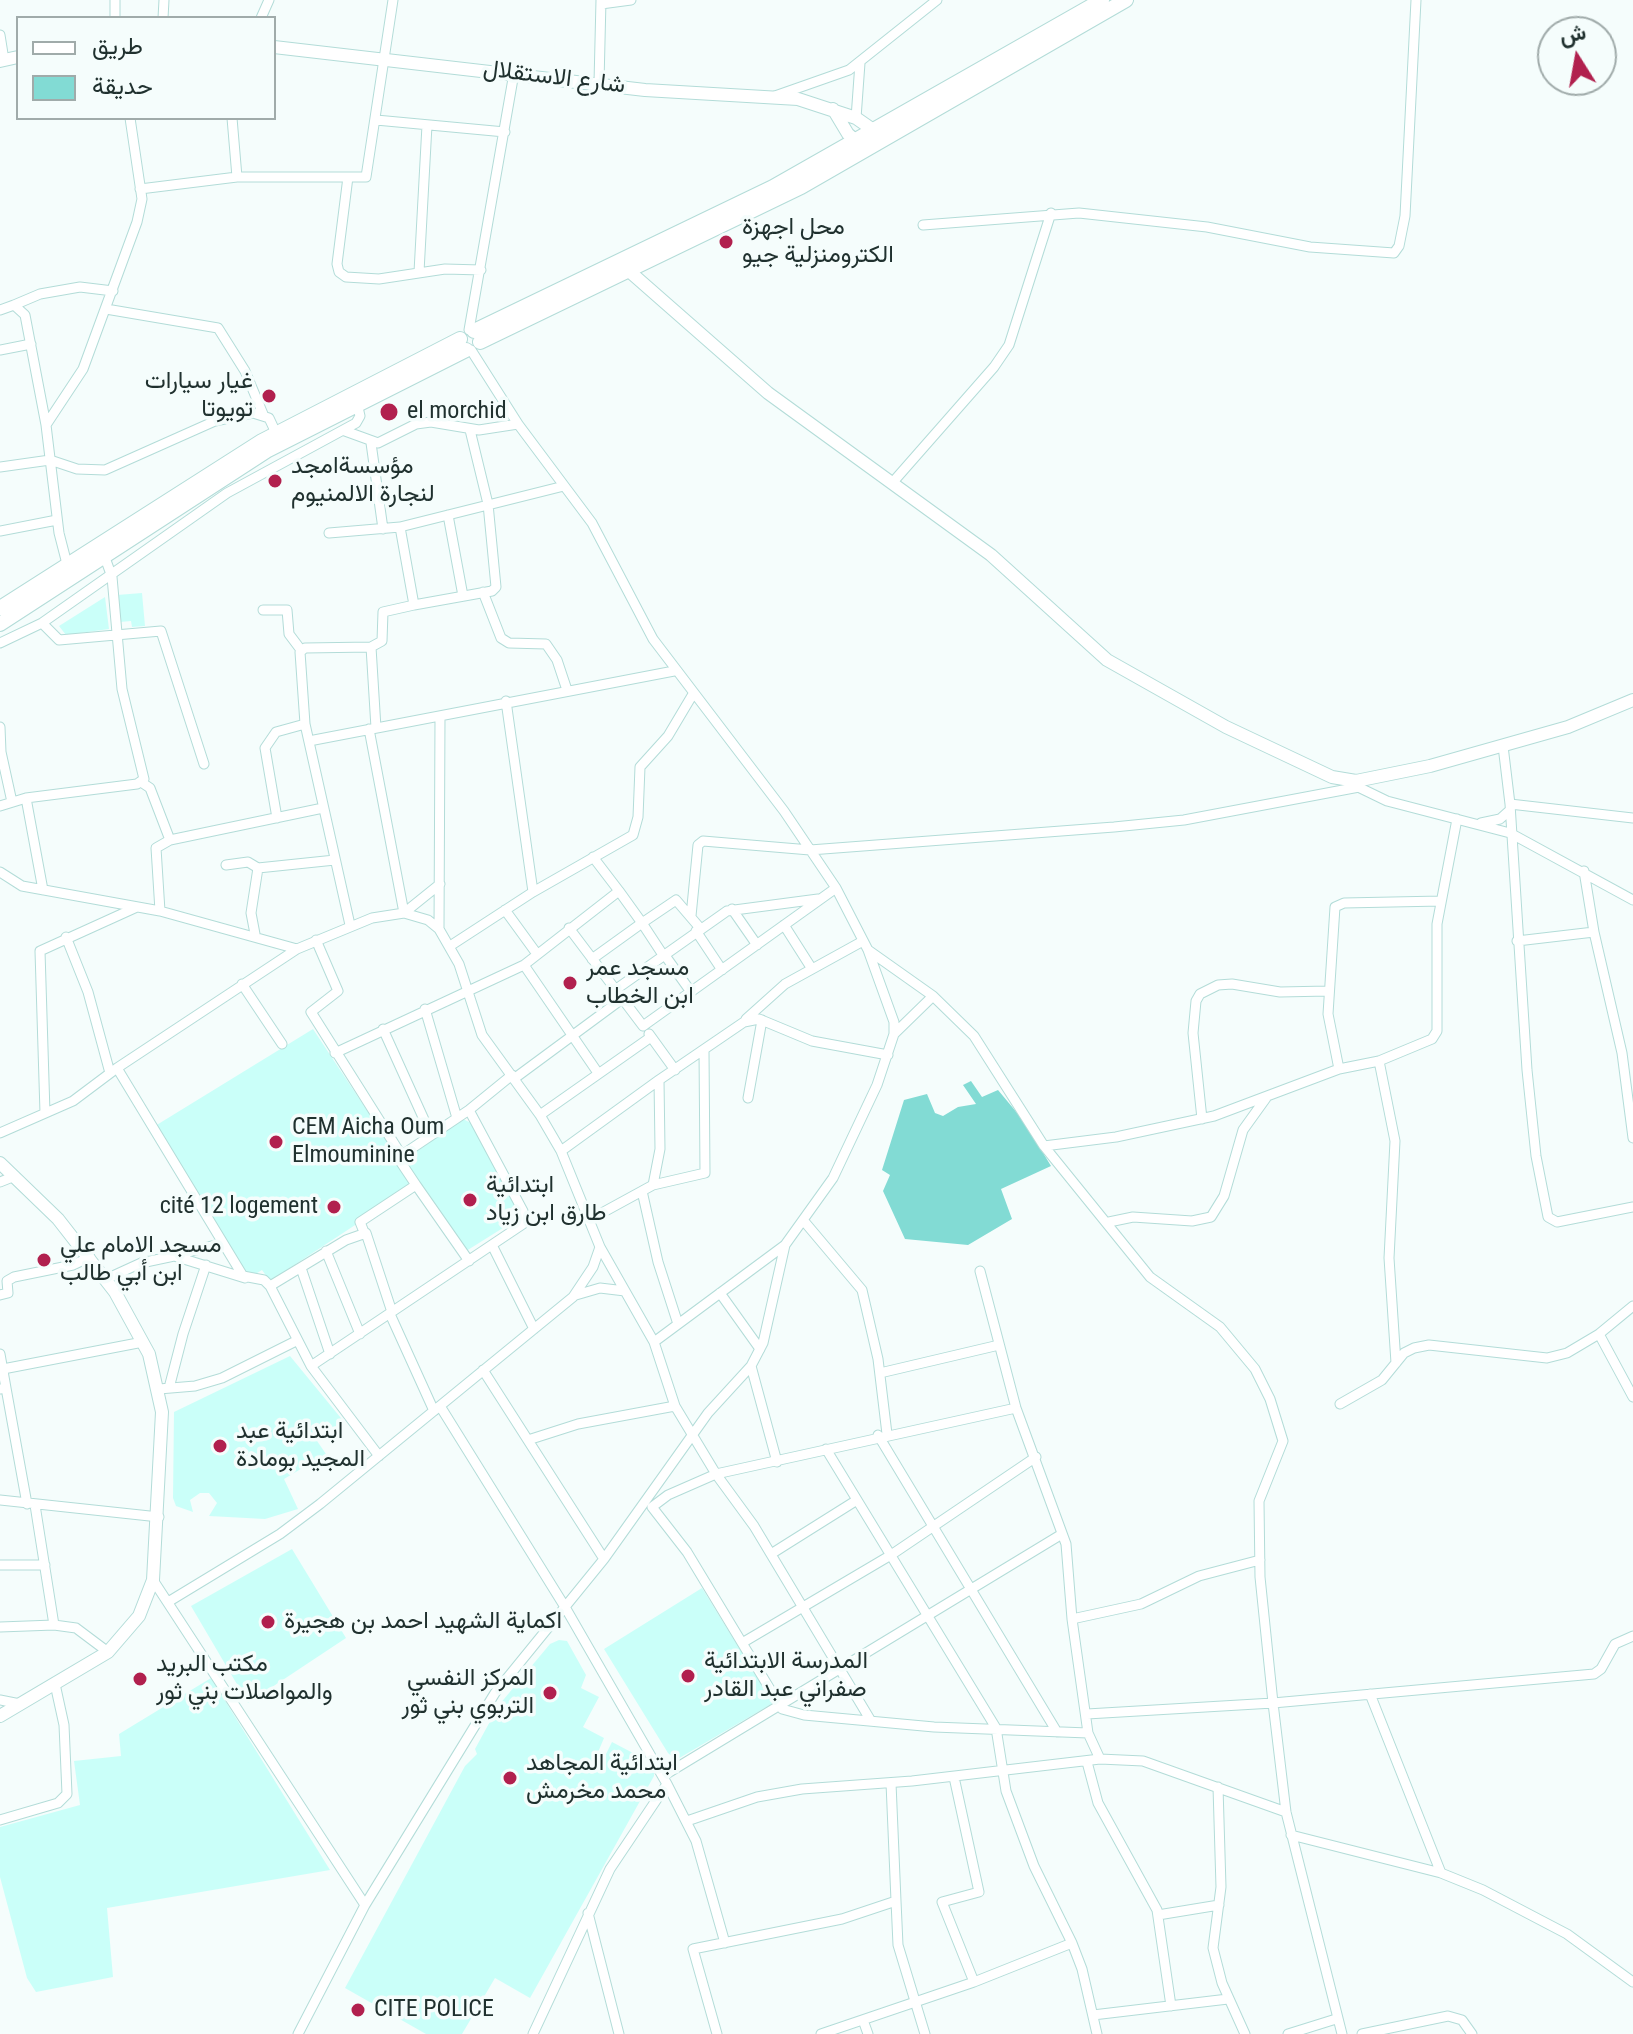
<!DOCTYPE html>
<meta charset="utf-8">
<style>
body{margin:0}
#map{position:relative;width:1633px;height:2034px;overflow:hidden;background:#f5fdfc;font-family:"Roboto Condensed",Vazirmatn,sans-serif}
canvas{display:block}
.legend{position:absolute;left:16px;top:16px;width:260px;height:104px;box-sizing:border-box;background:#f5fdfc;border:2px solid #a0abaa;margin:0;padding:10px 14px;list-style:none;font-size:24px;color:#20312f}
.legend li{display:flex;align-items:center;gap:16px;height:40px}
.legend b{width:40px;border:2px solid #a0abaa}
.north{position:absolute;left:1537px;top:16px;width:80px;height:80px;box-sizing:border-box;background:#f5fdfc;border:2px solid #a0abaa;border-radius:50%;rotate:349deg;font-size:22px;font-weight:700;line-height:32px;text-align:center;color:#20312f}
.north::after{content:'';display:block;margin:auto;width:28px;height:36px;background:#b1204e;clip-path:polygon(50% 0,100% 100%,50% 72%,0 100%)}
</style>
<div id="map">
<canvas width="1633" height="2034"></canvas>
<ul class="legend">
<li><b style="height:10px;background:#fff"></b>طريق</li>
<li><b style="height:22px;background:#82dbd4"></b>حديقة</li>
</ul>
<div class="north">ش</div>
</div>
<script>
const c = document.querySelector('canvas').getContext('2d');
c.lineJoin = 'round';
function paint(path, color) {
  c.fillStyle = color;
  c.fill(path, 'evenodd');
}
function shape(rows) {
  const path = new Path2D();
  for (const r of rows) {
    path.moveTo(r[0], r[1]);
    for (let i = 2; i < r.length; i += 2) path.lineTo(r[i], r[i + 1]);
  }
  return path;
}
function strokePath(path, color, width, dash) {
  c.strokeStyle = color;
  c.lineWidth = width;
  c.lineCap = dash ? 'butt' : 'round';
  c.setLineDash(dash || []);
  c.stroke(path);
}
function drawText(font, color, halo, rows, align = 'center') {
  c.font = font + ' "Roboto Condensed",Vazirmatn,sans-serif';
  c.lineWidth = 7;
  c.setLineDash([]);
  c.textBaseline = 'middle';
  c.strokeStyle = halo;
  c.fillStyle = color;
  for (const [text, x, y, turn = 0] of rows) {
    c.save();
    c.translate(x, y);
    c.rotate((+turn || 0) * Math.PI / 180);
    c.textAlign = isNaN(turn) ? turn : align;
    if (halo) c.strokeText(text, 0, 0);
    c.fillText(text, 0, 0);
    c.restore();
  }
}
const built = shape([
 [142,593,145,626,132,627,131,621,120,622,117,595],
 [105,597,109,629,66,635,59,626],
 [313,1029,409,1174,403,1161,463,1119,473,1124,522,1216,463,1253,416,1185,270,1281,262,1270,249,1278,155,1126],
 [290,1356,345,1423,315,1438,326,1454,284,1479,298,1509,265,1519,209,1516,217,1503,209,1493,200,1493,190,1500,193,1512,176,1506,173,1498,174,1412],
 [292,1549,346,1638,248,1703,191,1606],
 [702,1588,773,1703,676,1760,668,1753,604,1649],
 [559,1640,567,1641,586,1675,581,1688,599,1697,583,1727,604,1738,596,1757,603,1760,612,1742,633,1753,624,1771,633,1759,654,1769,654,1776,530,1998,495,1978,462,2034,426,2034,345,1988,465,1766,477,1754,475,1749,499,1705,550,1644],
 [211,1678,330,1870,107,1908,113,1977,36,1992,27,1978,0,1877,0,1827,80,1805,74,1761,121,1756,119,1734]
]);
const green = shape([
 [971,1081,982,1097,998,1090,1023,1120,1051,1166,1001,1189,1012,1219,968,1245,905,1239,883,1191,890,1175,882,1170,904,1100,927,1094,935,1113,943,1116,958,1107,976,1104,963,1085]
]);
const street = shape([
 [115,0,115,18],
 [393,0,366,177,348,177,337,264,339,272,346,277,379,279,445,269,481,270],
 [601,4,631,0],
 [163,18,164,0],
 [261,18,269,0],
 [0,35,4,60],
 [599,83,601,0],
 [775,96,849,70,937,0],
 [232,118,237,177],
 [856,118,860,63],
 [376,120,505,132],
 [140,189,237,177,348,177],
 [923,225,1079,213,1207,227,1310,247,1394,253,1399,246,1405,216,1416,0],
 [419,272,427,125],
 [14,305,40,294,80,287,113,291],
 [106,309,218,328,245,371,263,414],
 [0,310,14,305,25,315,46,425,59,533,67,564],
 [469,330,514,73],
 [0,350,31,344],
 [46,425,83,369,137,222,142,199,130,118],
 [345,431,378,443,416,424,431,422,479,430,518,424],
 [371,443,383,529],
 [0,467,50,460,77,469,105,470,215,421,253,413,269,418,276,433],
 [893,482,994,367,1009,345,1051,213],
 [448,515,463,596],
 [0,531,57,520],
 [329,533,400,527],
 [483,592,501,638,509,643,546,644,557,660,567,690],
 [414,605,492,591,496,587,488,504,470,430],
 [263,610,287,610,289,634,301,650],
 [42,623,59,640,161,631,204,764],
 [0,643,42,623,227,493,356,423,360,416,357,403],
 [371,647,376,728],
 [506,701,533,892],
 [0,727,1,752,12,802],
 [369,729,404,913,440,884],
 [309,741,674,671],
 [1503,746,1510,804,1527,1070,1536,1156,1548,1217,1557,1222,1633,1207],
 [141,782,150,788,170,840,156,848,160,911],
 [1354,785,1387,801,1510,833,1633,900],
 [26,798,43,890],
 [1510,804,1633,818],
 [0,806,26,798,137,784,144,779,122,689,112,577,104,555],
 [277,818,265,748,276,732,305,724],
 [1481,823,1500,819,1510,810],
 [170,840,323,808],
 [226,865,248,862,258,868],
 [0,872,22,886,160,911,297,949],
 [732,909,757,945],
 [505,910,537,954],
 [691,916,698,845,703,841,810,850,1114,827,1184,820,1359,787],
 [350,925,305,724,300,652,305,648,371,647,382,641,383,612,414,605,400,527,564,486],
 [784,925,812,969],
 [569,928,643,1026,836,888],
 [439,929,440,718],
 [696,931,722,970],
 [1594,932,1622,1053,1633,1138],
 [255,934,251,913,258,868,335,860],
 [66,937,88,992,110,1073],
 [316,940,338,991,311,1012,400,1153,405,1153,469,1110,512,1075],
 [1517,941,1594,932,1584,871],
 [450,946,533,892,633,835,638,817,640,767,668,736,693,694],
 [868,950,933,996,974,1036,1044,1146,1150,1277,1220,1327,1255,1369,1270,1399,1283,1441,1259,1501,1260,1577,1273,1703,1286,1812,1342,2034],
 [664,954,691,992],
 [663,955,642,923,676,900,700,928],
 [592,959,642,923,619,891],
 [524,965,598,1073],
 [242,984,282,1044],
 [615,990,727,911,818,899],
 [425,1009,457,1118],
 [746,1019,785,984,863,941],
 [383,1029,431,1135],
 [649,1034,675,1070],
 [894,1034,933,996],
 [335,1053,524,965,619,891,593,857],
 [1379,1061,1395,1141,1389,1258,1396,1363],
 [117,1068,243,1276,264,1280,270,1286,311,1366,379,1456],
 [1339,1069,1328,1014,1335,907,1344,903,1441,901],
 [515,1078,622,999],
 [748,1098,762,1020],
 [45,1113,40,951,137,907],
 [540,1115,651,1037],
 [1202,1119,1193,1033,1196,1001,1200,994,1218,985,1232,984,1280,992,1328,991],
 [0,1133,73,1101,117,1068,297,949,372,918,404,913,428,920,439,929,459,964,482,1035,540,1115,561,1151,600,1247,654,1342,675,1406,716,1474,754,1526,871,1721],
 [1044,1146,1116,1137,1214,1116,1339,1069,1379,1061,1432,1039,1437,1031,1437,924,1457,819],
 [561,1151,659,1080],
 [0,1182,15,1176],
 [416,1185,469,1261],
 [653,1185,660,1149,659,1080,744,1022,759,1019,812,1041,888,1055],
 [642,1191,658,1262,678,1324],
 [589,1220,653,1185,705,1173,704,1051],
 [803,1220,862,1290,878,1359,887,1434],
 [1109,1222,1133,1217,1192,1221,1211,1217,1224,1196,1243,1130,1266,1098],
 [364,1232,360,1222,416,1185,398,1158,405,1153],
 [492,1245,534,1329],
 [326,1251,360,1334],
 [177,1255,223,1243],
 [301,1268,330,1354],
 [980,1271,1016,1408,1066,1544,1072,1619,1088,1733,1100,1759,1143,1761,1286,1812],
 [106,1279,141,1263,174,1256,245,1278],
 [270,1286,346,1240,366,1233,392,1312],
 [720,1293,760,1349],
 [0,1295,8,1293,7,1281,14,1277,73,1265,90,1257],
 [576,1295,600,1288,625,1291],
 [390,1314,434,1411],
 [1599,1334,1633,1397],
 [654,1342,785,1245],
 [0,1354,6,1388],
 [311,1366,523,1224,523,1211,469,1110],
 [751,1366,777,1462],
 [3,1369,143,1342],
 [483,1370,604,1559],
 [880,1373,999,1345],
 [169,1388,183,1334,206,1265],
 [0,1389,6,1388,27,1504],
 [159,1389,195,1386,222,1378,296,1341],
 [1340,1404,1382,1380,1404,1353,1414,1348,1429,1345,1547,1358,1567,1353,1599,1334,1633,1306],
 [440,1406,565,1607,667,1784,610,1869,533,2034],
 [1016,1408,716,1474,668,1495,652,1507,687,1552,782,1709,804,1715,934,1727,1088,1733],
 [878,1435,1057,1732],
 [528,1440,578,1424,675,1406],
 [826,1449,996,1728,1006,1791,1034,1866,1072,1943],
 [0,1500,159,1517],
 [771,1554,857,1500],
 [0,1565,45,1565],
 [153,1580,365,1905],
 [168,1602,280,1534,320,1504,573,1297,593,1267,600,1247],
 [1072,1619,1141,1604,1199,1576,1260,1560],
 [54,1625,76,1628,108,1652],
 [0,1627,54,1625,35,1505],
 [742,1643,891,1555,1036,1457],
 [1370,1694,1441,1873],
 [0,1700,20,1704],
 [1087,1714,1273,1703,1594,1674,1601,1669,1615,1644,1633,1636],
 [1087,1762,1098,1803,1157,1910,1171,2006],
 [663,1776,1062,1534],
 [954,1777,979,1892,942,1902,974,1982],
 [891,1783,896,1901],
 [667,1784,696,1841,725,1943],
 [1218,1787,1221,1887,1213,1948,1222,1983,1245,2034],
 [0,1820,58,1803,67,1794,64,1725,55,1684],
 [687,1821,757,1797,802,1789,912,1781,1100,1759],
 [1291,1835,1441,1873,1483,1890,1567,1934,1633,1982],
 [588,1913,619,2034],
 [1158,1915,1219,1905],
 [1093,2015,1228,1999],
 [863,2020,868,2034],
 [298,2034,365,1905,495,1693,604,1559,708,1413,751,1366,763,1343,785,1245,833,1178,877,1085,894,1034,894,1022,868,950,836,888,784,811,653,639,592,523,518,424,471,350],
 [717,2034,693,1949,842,1919,896,1901,898,1945,925,2034],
 [821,2034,974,1982,1072,1943,1082,1969,1097,2034],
 [1288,2034,1336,2019],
 [1362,2034,1448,2016,1462,2020,1472,2034]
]);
const secondary = shape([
 [274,47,645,90,798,99,856,118,879,134],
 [0,61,18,57],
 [833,109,848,134,860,144],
 [629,271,768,393,991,555,1107,660,1226,727,1332,777,1356,781,1430,766,1568,727,1633,700],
 [0,1163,58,1219,115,1292,149,1354,162,1412,153,1580,139,1616,108,1652,0,1716]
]);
const primary = shape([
 [474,331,773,187,1102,0],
 [480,342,801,187,1126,0],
 [0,608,262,441,460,339],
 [0,624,268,450,466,350]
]);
const markers = [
 [726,242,8,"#b1204e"],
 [269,396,8,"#b1204e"],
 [389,412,10,"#b1204e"],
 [275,481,8,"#b1204e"],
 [570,983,8,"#b1204e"],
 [276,1142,8,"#b1204e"],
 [470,1200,8,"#b1204e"],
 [334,1207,8,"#b1204e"],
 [44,1260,8,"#b1204e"],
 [220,1446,8,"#b1204e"],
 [268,1622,8,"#b1204e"],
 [688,1676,8,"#b1204e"],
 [140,1679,8,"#b1204e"],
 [550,1693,8,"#b1204e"],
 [510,1778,8,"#b1204e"],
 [358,2010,8,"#b1204e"]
];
const streetNames = [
 ["شارع الاستقلال",554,78,7]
];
const poiNames = [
 ["محل اجهزة",742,228],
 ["الكترومنزلية جيو",742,256],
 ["غيار سيارات",253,382,"right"],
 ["تويوتا",253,410,"right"],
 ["el morchid",407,412],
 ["مؤسسةامجد",291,467],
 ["لنجارة الالمنيوم",291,495],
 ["مسجد عمر",586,969],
 ["ابن الخطاب",586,997],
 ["CEM Aicha Oum",292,1128],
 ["Elmouminine",292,1156],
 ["ابتدائية",486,1186],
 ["طارق ابن زياد",486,1214],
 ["cité 12 logement",318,1207,"right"],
 ["مسجد الامام علي",60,1246],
 ["ابن أبي طالب",60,1274],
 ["ابتدائية عبد",236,1432],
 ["المجيد بومادة",236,1460],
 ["اكماية الشهيد احمد بن هجيرة",284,1622],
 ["المدرسة الابتدائية",704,1662],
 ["صفراني عبد القادر",704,1690],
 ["مكتب البريد",156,1665],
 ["والمواصلات بني ثور",156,1693],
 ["المركز النفسي",534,1679,"right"],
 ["التربوي بني ثور",534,1707,"right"],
 ["ابتدائية المجاهد",526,1764],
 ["محمد مخرمش",526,1792],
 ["CITE POLICE",374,2010]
];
paint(built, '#cafff9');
paint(green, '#82dbd4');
strokePath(street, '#b3dcd8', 11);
strokePath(secondary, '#b3dcd8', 14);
strokePath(primary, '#b3dcd8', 16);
strokePath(street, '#fff', 9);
strokePath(secondary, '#fff', 12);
strokePath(primary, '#fff', 14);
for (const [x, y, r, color] of markers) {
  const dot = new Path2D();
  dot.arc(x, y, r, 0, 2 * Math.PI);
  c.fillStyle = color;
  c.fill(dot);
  strokePath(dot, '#f5fdfc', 3);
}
drawText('24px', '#20312f', '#f5fdfc', streetNames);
drawText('24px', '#20312f', '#f5fdfc', poiNames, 'left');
</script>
